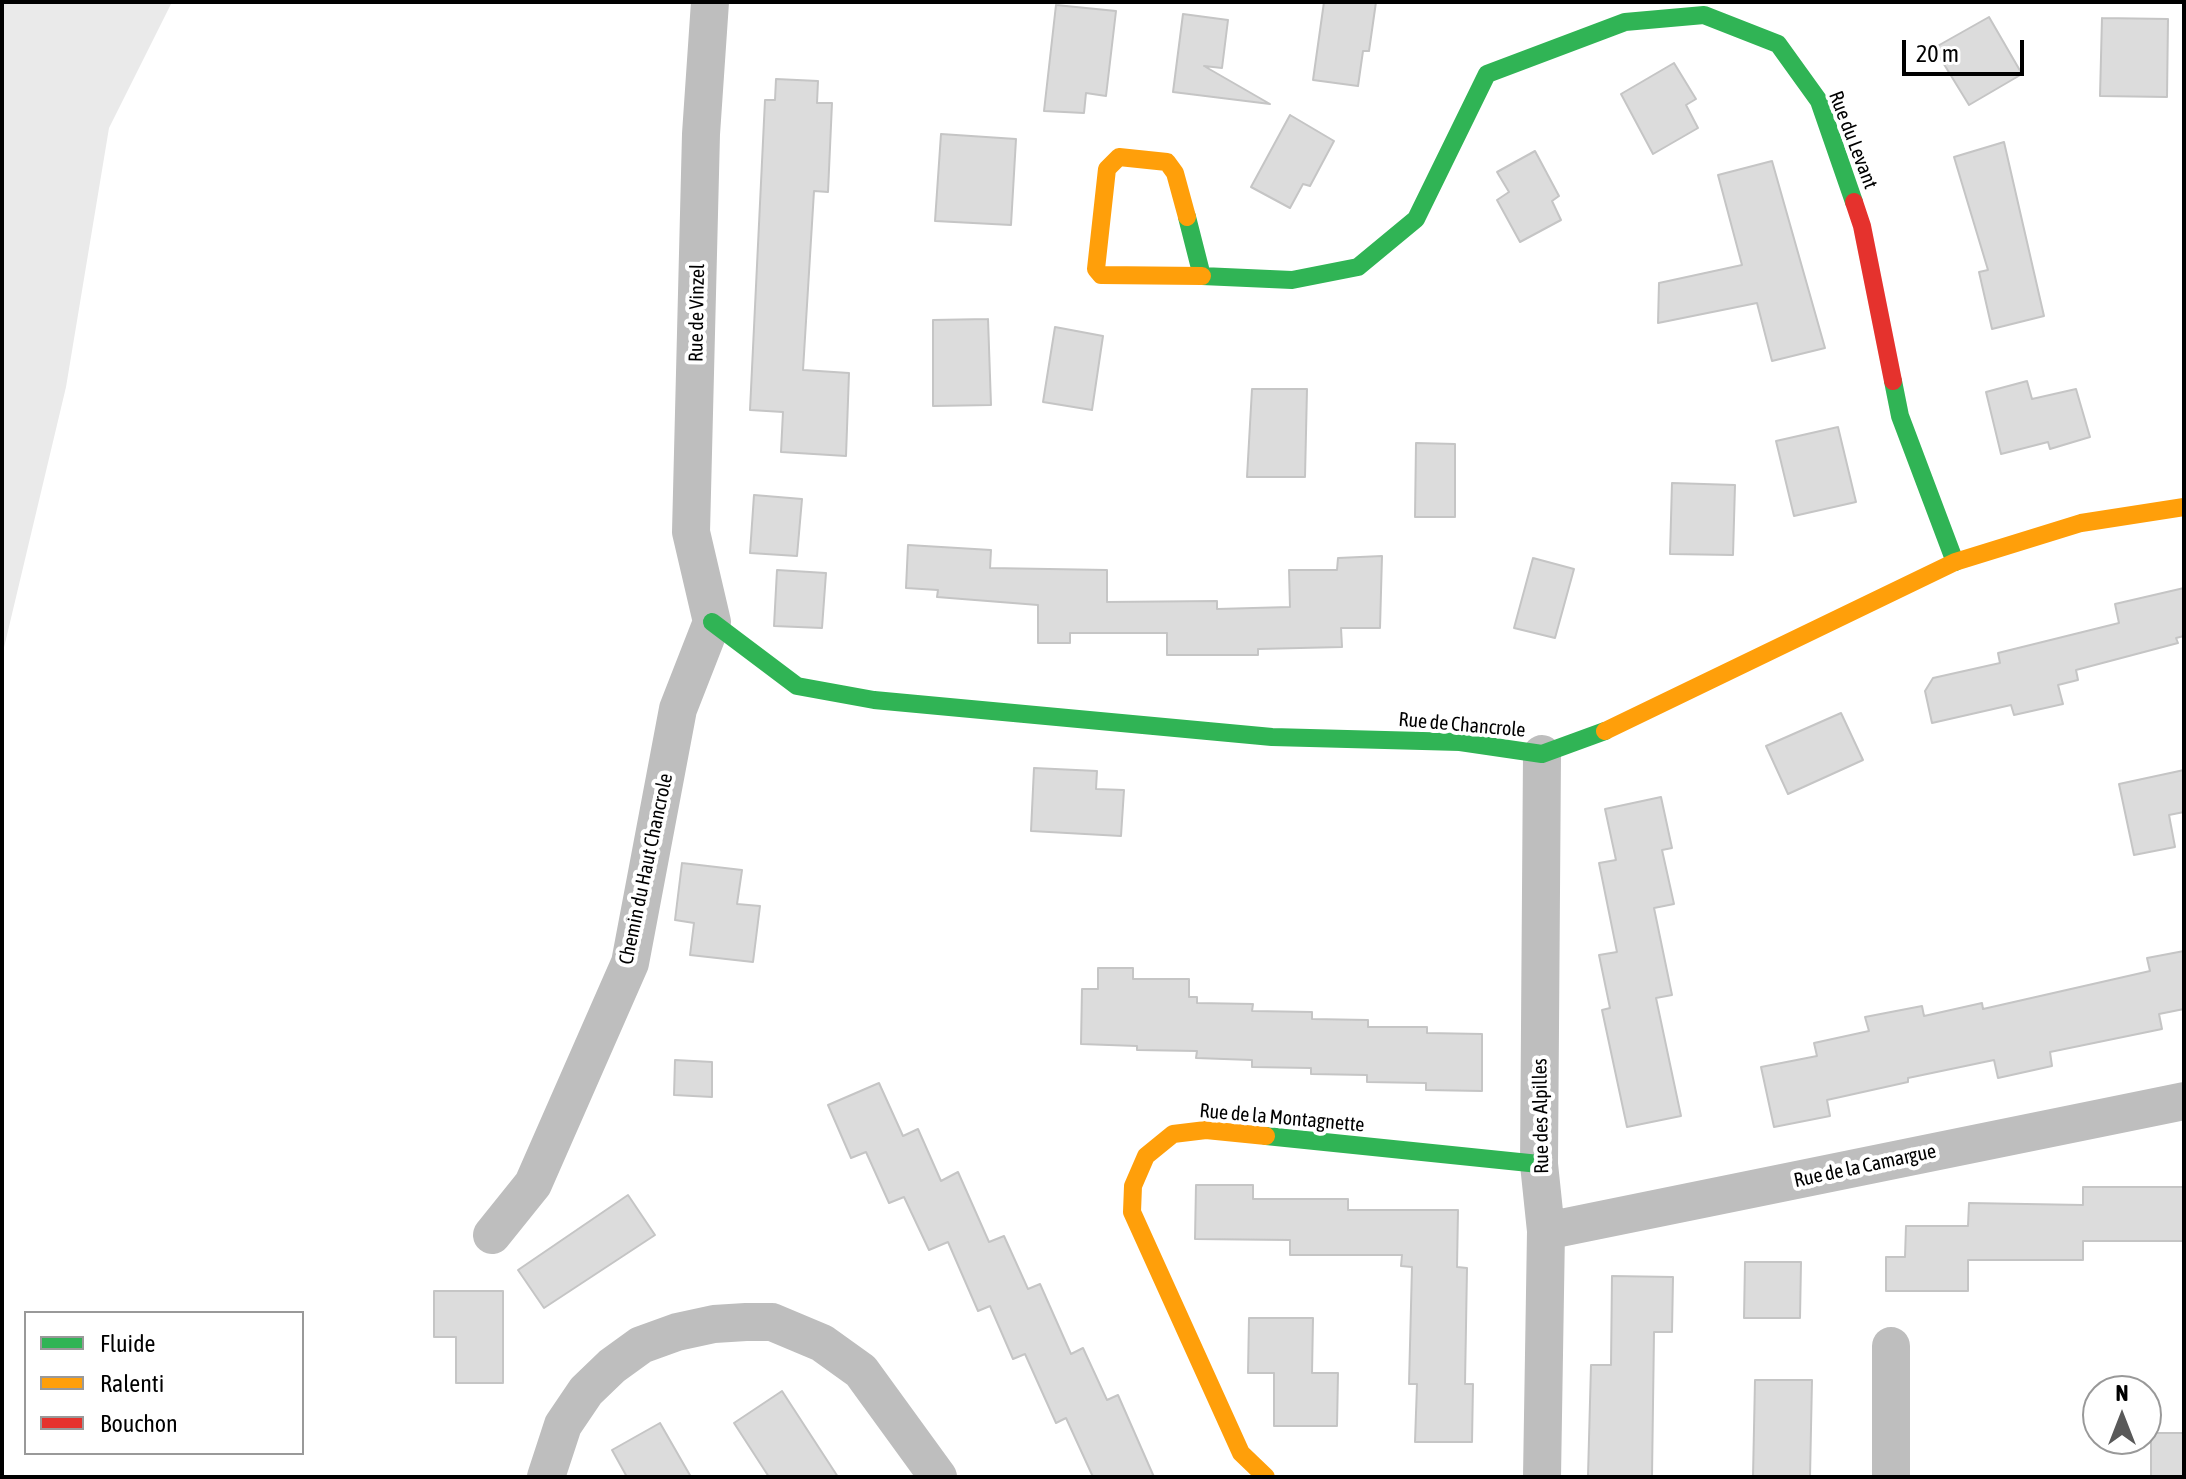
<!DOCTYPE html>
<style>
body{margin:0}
#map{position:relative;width:2186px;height:1479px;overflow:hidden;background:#fff;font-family:"Asap Condensed",sans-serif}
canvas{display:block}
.frame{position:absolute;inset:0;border:4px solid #000;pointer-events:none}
.legend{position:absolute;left:24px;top:1311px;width:280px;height:144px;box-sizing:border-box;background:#fff;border:2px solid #999;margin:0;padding:10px 14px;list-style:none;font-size:24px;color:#000}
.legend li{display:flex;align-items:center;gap:16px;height:40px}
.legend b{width:40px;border:2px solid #999}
.north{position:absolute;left:2082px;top:1375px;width:80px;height:80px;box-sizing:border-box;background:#fff;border:2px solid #999;border-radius:50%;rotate:0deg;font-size:22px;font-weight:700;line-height:32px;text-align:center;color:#000}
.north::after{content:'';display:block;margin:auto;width:28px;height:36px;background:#595959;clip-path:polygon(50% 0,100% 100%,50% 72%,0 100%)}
.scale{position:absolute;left:1902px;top:40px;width:122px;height:36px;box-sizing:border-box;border:4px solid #000;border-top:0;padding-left:10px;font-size:24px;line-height:28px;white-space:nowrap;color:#000;-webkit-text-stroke:6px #fff;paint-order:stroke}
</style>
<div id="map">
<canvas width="2186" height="1479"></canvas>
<div class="frame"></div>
<ul class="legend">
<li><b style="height:10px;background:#30b455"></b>Fluide</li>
<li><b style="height:10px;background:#ff9f0a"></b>Ralenti</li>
<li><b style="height:10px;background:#e5322d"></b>Bouchon</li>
</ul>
<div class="north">N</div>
<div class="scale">20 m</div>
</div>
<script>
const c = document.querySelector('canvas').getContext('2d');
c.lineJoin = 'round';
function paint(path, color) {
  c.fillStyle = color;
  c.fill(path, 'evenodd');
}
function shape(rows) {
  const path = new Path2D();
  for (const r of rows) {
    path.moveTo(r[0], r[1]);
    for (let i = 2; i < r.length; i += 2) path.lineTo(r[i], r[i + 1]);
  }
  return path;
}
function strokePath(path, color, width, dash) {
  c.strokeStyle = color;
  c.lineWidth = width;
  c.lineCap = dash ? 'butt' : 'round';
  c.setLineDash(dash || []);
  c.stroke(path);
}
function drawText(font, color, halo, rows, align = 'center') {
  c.font = font + ' "Asap Condensed",sans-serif';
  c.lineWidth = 8;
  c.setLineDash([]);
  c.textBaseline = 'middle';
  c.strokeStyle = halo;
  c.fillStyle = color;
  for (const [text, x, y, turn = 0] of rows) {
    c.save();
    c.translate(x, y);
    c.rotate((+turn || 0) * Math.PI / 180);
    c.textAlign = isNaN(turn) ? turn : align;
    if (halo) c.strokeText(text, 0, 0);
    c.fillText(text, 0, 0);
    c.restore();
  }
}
const green = shape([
 [2,2,172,2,109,128,66,387,2,656]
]);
const building = shape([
 [1324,2,1376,2,1369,51,1363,51,1358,86,1313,80,1324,2],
 [1056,5,1116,11,1106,96,1086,93,1084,113,1044,111,1056,5],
 [1183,14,1228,20,1222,68,1204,66,1270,104,1173,92,1183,14],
 [1989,17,2022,74,1969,105,1934,48,1989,17],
 [2102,18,2168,19,2167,97,2100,96,2102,18],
 [1674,63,1696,99,1686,105,1698,128,1653,154,1621,94,1674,63],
 [776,79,818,81,817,103,832,103,828,192,814,191,803,370,849,373,846,456,781,452,783,412,750,410,765,100,775,100,776,79],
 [1290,115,1334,141,1310,186,1303,184,1290,208,1251,187,1290,115],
 [941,134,1016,139,1011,225,935,221,941,134],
 [2004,142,2044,316,1992,329,1979,272,1988,270,1954,157,2004,142],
 [1535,151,1559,196,1552,201,1561,220,1520,242,1497,200,1509,192,1497,172,1535,151],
 [1772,161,1825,348,1772,361,1757,303,1658,323,1659,283,1742,265,1718,175,1772,161],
 [988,319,991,405,933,406,933,320,988,319],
 [1055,327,1103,336,1092,410,1043,402,1055,327],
 [2027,381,2032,399,2076,389,2090,437,2050,449,2048,442,2001,454,1986,392,2027,381],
 [1252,389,1307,389,1305,477,1247,477,1252,389],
 [1838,427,1856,502,1794,516,1776,441,1838,427],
 [1416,443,1455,444,1455,517,1415,517,1416,443],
 [1672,483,1735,485,1733,555,1670,554,1672,483],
 [754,495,802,499,797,556,750,553,754,495],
 [908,545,991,550,990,568,1107,570,1107,602,1217,601,1217,609,1290,607,1289,570,1337,570,1338,558,1382,556,1380,628,1341,628,1342,647,1258,649,1258,655,1167,655,1167,633,1070,633,1070,643,1038,643,1038,605,937,597,938,590,906,588,908,545],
 [1533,558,1574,569,1555,638,1514,628,1533,558],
 [777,570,826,573,822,628,774,626,777,570],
 [2184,588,2184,636,2176,638,2178,643,2076,670,2078,680,2058,685,2063,704,2014,715,2011,705,1932,723,1925,691,1933,678,2000,663,1998,653,2119,623,2115,604,2184,588],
 [1841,713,1863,760,1788,794,1766,746,1841,713],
 [1034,768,1097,771,1096,789,1124,790,1121,836,1031,831,1034,768],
 [2184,770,2184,812,2169,815,2175,847,2134,855,2119,784,2184,770],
 [1661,797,1672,848,1662,850,1674,904,1654,908,1672,995,1656,998,1681,1116,1627,1127,1602,1010,1610,1008,1599,955,1617,952,1599,863,1616,860,1605,809,1661,797],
 [682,863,742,870,737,904,760,906,753,962,690,955,694,923,675,920,682,863],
 [2184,951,2184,1009,2159,1014,2162,1029,2050,1052,2052,1066,1998,1078,1994,1060,1908,1078,1908,1082,1827,1100,1830,1116,1774,1127,1761,1067,1817,1056,1814,1043,1869,1031,1865,1017,1922,1006,1924,1016,1982,1003,1983,1009,2150,971,2147,958,2184,951],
 [1098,968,1133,968,1133,979,1189,979,1189,997,1197,997,1197,1003,1253,1004,1252,1011,1312,1012,1312,1019,1368,1020,1368,1027,1427,1027,1427,1033,1482,1034,1482,1091,1426,1090,1426,1083,1367,1082,1367,1075,1311,1074,1311,1068,1252,1067,1252,1060,1196,1058,1197,1051,1137,1050,1137,1046,1081,1044,1082,989,1098,989,1098,968],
 [675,1060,712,1062,712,1097,674,1095,675,1060],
 [879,1083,903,1136,918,1129,941,1181,958,1172,989,1242,1004,1236,1028,1289,1040,1284,1071,1354,1083,1348,1107,1400,1118,1395,1154,1477,1093,1477,1066,1418,1056,1423,1025,1354,1013,1359,990,1306,978,1311,948,1242,929,1250,904,1197,889,1203,866,1152,851,1158,828,1105,879,1083],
 [1196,1185,1253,1185,1253,1199,1348,1199,1348,1210,1458,1210,1457,1267,1467,1268,1465,1384,1473,1384,1472,1442,1415,1442,1417,1384,1409,1384,1412,1267,1401,1266,1402,1255,1290,1255,1290,1240,1195,1239,1196,1185],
 [2083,1187,2184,1187,2184,1241,2083,1241,2083,1260,1968,1260,1968,1291,1886,1291,1886,1257,1905,1257,1906,1226,1968,1226,1969,1203,2083,1205,2083,1187],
 [628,1195,655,1235,544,1308,518,1270,628,1195],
 [1745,1262,1801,1262,1800,1318,1744,1318,1745,1262],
 [1612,1276,1673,1277,1672,1332,1654,1332,1652,1476,1588,1476,1591,1365,1611,1365,1612,1276],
 [434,1291,503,1291,503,1383,456,1383,456,1337,434,1337,434,1291],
 [1249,1318,1313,1318,1312,1373,1338,1373,1337,1426,1274,1426,1274,1373,1248,1373,1249,1318],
 [1755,1380,1812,1380,1810,1477,1753,1477,1755,1380],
 [782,1391,795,1411,838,1477,769,1477,734,1423,782,1391],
 [660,1423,691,1477,627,1477,612,1450,660,1423],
 [2151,1433,2184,1433,2184,1477,2151,1477,2151,1433]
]);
const street = shape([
 [1542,754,1539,1164,1546,1231,1542,1477],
 [1546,1231,2184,1101],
 [492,1235,533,1184,630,963,678,709,712,622,691,532,701,134,710,2],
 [546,1477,563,1425,586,1391,612,1366,641,1345,677,1332,714,1324,746,1322,772,1322,822,1343,861,1371,938,1477],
 [1891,1477,1891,1346]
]);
const fast = shape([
 [1187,217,1202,276,1292,280,1358,267,1416,219,1487,74,1625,22,1704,15,1778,44,1819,101,1854,202],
 [1893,381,1900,416,1955,562],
 [712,622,797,686,874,700,1272,737,1460,742,1542,754,1605,731],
 [1266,1136,1539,1164]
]);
const slow = shape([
 [1187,217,1175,173,1167,162,1119,157,1107,169,1096,269,1101,275,1202,276],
 [1605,731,1955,562,2081,523,2184,507],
 [1266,1477,1241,1453,1132,1212,1133,1186,1146,1156,1173,1134,1206,1130,1266,1136]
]);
const jam = shape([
 [1854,202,1862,226,1893,381]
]);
const streetNames = [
 ["Rue du Levant",1853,140,69],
 ["Rue de Vinzel",697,313,-89],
 ["Rue de Chancrole",1462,725,5],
 ["Chemin du Haut Chancrole",646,869,-78],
 ["Rue des Alpilles",1541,1116,-91],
 ["Rue de la Montagnette",1282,1118,5],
 ["Rue de la Camargue",1865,1166,-12]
];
paint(green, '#eaeaea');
paint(building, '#dcdcdc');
strokePath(building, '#c5c5c5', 2);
strokePath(street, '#bebebe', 38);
strokePath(fast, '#30b455', 18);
strokePath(slow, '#ff9f0a', 18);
strokePath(jam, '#e5322d', 18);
drawText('20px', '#000', '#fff', streetNames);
</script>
